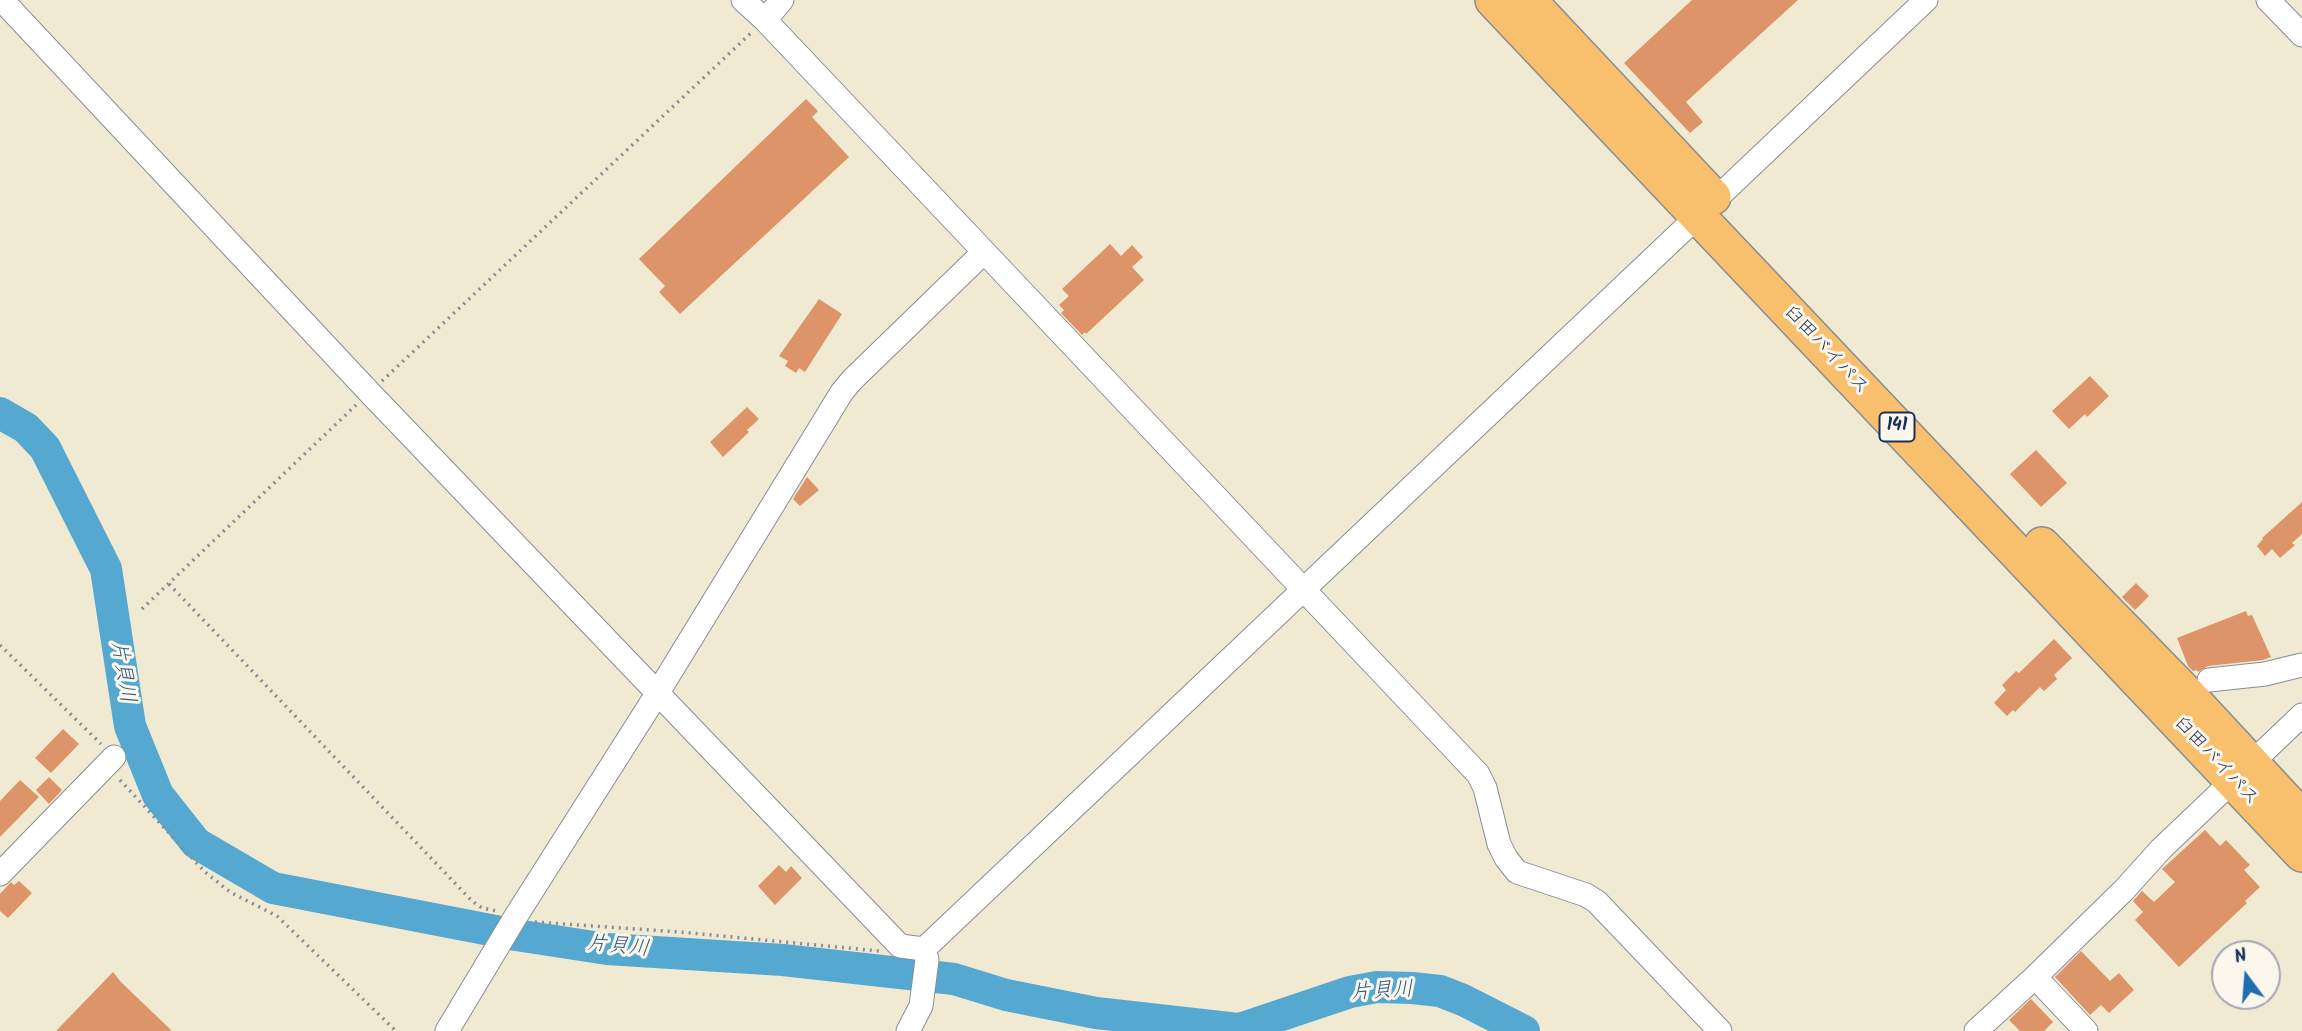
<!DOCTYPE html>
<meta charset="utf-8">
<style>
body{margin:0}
#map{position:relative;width:2302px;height:1031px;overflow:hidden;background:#f1ead2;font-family:Kalam,sans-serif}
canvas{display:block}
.north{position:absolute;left:2211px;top:940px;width:70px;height:70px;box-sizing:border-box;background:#fbf7ec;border:2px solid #a1a7b3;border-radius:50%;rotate:344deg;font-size:19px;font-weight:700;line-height:28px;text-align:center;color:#1b2f5e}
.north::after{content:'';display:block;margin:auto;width:24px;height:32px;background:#1f6fb2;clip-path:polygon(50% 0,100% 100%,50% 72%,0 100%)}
</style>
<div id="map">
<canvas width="2302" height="1031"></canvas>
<div class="north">N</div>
</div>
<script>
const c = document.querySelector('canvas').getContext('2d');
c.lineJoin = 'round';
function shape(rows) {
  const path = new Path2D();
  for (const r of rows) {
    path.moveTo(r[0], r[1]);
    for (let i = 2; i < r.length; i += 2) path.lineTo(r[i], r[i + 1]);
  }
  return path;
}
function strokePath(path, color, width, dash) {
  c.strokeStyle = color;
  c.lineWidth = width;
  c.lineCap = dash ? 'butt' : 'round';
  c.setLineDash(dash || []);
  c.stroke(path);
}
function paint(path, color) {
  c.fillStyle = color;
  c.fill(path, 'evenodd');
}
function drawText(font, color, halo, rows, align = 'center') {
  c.font = font + ' Kalam,"Klee One",sans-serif';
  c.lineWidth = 6;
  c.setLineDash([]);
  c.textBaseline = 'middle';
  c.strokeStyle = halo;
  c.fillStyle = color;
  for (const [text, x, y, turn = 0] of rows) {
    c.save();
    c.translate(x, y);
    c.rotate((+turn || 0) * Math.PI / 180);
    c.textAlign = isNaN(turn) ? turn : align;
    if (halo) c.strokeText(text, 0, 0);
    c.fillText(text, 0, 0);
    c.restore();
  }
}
const river = shape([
 [0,413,26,428,45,448,106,569,130,726,158,795,196,843,273,888,516,935,607,949,783,960,954,979,1006,995,1096,1013,1256,1031],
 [1240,1029,1350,992,1377,987,1412,988,1440,991,1463,1000,1524,1031]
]);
const building = shape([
 [1692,0,1798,0,1686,102,1703,122,1690,133,1624,63],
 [806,99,818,111,812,117,849,157,680,314,659,292,665,286,639,259],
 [1110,244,1121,256,1132,245,1143,257,1132,267,1144,280,1086,334,1085,332,1082,335,1061,313,1064,310,1059,305,1069,296,1062,289],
 [819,299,842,314,805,372,799,368,796,373,785,366,788,361,779,356],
 [2090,376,2109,396,2087,417,2085,414,2069,429,2052,411],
 [747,407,759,419,747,430,749,432,723,457,710,442],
 [2036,450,2067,483,2041,507,2010,474],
 [807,477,819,490,800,506,793,499],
 [2302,502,2302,534,2292,543,2295,545,2280,558,2272,549,2265,556,2257,546,2263,539,2262,538],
 [2136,583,2149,596,2135,610,2122,597],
 [2246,611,2248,616,2252,615,2271,657,2263,660,2208,666,2198,672,2197,670,2193,671,2188,666,2177,638],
 [2054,639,2072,658,2054,675,2057,679,2044,691,2040,687,2015,712,2013,710,2007,716,1994,703,2006,690,2002,685,2016,671,2019,673],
 [63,729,79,744,51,773,35,758],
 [49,777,62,790,49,804,36,790],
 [20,780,39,797,0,837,0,801],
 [2205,830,2220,846,2226,840,2250,865,2244,870,2260,887,2245,901,2247,903,2179,967,2135,920,2143,912,2133,901,2142,891,2154,902,2175,882,2162,869],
 [779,865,786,872,791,866,802,878,775,905,758,886],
 [19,881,32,893,8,918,0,911,0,894,11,882,14,885],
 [2081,951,2110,981,2119,973,2134,990,2109,1013,2101,1005,2090,1015,2055,977],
 [113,972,121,982,172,1031,56,1031],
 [2031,999,2053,1022,2044,1031,2020,1031,2009,1020]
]);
const path = shape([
 [382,381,751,33],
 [169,584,472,901,482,908,497,911],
 [142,609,356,405],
 [0,645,101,744],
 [120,780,205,872,230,892,277,916,396,1031],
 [535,922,680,932,879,951]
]);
const minor = shape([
 [2,0,370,393,900,946,924,949,1926,0],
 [743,0,765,20,1478,774,1485,788,1499,844,1506,858,1517,872,1586,895,1597,902,1720,1031],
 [2268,0,2302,35],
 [765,20,782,0],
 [2209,680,2265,674,2302,665],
 [0,874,114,757],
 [2035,977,2086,1031],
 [447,1031,516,916,657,694,842,392,852,380,984,252],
 [908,1031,921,1006,927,960,924,949],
 [1976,1031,2035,977,2124,890,2161,849,2302,715]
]);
const highway = shape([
 [1493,0,2302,854],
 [1528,0,1713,197],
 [2042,545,2186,693,2302,818]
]);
const shields = [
 [1897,427,35]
];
const shieldNames = [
 ["141",1897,427]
];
const streetNames = [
 ["臼田バイパス",1825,351,47],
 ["臼田バイパス",2215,762,47]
];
const waterNames = [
 ["片貝川",121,672,81],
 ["片貝川",618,948,6],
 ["片貝川",1382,993,-3]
];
strokePath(river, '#55a8d0', 32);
paint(building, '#dd9468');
strokePath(minor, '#868c98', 25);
strokePath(highway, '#868c98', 38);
strokePath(path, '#868c98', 3.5, [2, 5]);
strokePath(minor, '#fff', 23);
strokePath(highway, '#f8bf6c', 35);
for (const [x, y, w] of shields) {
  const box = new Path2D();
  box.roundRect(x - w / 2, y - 14.5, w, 29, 5);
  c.fillStyle = '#fbf7ec';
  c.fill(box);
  strokePath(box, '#1b2f5e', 2);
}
drawText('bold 18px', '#1b2f5e', null, shieldNames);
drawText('19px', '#1b2f5e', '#fbf7ec', streetNames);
drawText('italic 21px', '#2f5986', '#fbf7ec', waterNames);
</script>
